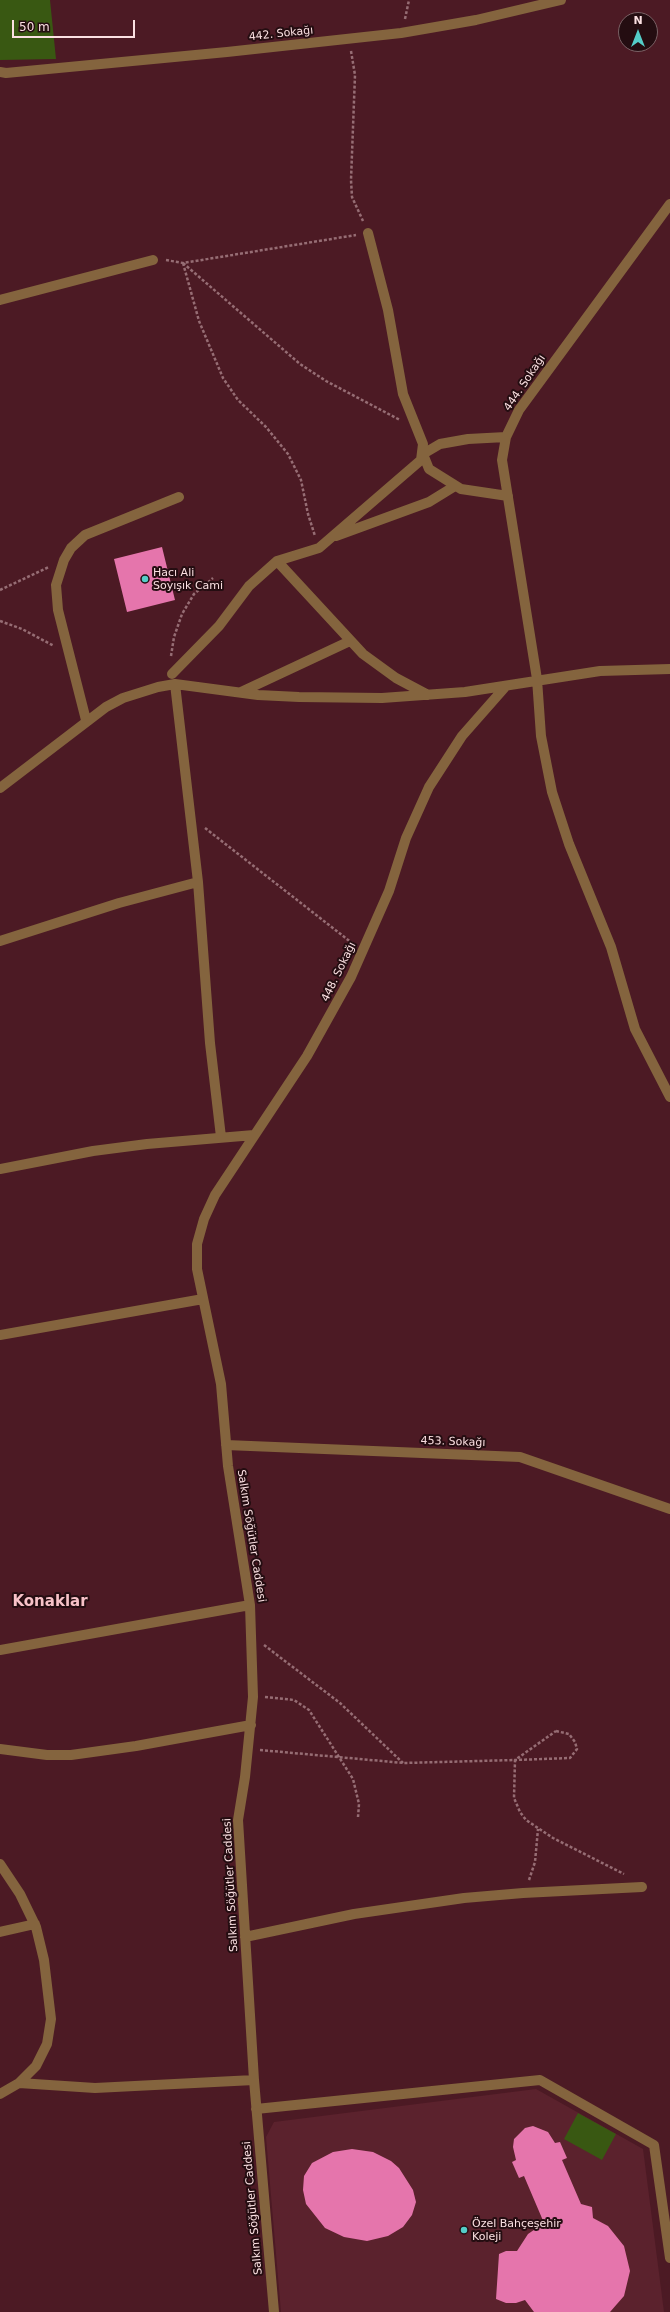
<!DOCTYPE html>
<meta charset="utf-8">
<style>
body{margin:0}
#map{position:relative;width:670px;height:2312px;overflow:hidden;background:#4c1a24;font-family:"DejaVu Sans",sans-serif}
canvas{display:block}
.north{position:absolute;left:618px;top:12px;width:40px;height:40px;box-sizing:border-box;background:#240d11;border:1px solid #7a6165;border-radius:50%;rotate:0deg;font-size:11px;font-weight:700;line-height:16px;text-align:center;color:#fbe0e2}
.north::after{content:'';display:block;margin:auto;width:14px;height:18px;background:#54cdc8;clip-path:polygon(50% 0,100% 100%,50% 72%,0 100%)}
.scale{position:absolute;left:12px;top:20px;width:123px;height:18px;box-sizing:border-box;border:2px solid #fbe0e2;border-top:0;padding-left:5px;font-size:12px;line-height:14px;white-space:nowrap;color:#fbe0e2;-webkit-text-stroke:3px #240d11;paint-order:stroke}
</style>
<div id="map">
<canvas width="670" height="2312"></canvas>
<div class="north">N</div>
<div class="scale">50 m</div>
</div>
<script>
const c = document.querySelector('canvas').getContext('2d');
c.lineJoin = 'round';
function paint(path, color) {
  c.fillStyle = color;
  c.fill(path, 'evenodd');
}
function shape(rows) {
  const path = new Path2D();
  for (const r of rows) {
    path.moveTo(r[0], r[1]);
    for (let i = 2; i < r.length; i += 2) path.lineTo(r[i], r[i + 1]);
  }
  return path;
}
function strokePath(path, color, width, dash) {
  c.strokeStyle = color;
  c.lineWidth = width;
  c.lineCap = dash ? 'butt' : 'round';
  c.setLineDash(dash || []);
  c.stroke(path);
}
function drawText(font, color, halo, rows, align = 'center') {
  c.font = font + ' "DejaVu Sans",sans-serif';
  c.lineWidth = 4;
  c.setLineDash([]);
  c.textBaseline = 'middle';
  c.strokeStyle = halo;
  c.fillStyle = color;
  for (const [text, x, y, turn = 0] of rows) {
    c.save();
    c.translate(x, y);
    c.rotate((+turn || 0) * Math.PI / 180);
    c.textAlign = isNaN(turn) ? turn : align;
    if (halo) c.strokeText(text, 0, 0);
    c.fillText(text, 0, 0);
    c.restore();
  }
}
const built = shape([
 [536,2089,643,2149,664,2312,281,2312,266,2137,274,2122]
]);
const green = shape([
 [0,0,50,0,56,59,0,60],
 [578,2113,616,2134,602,2160,564,2139]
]);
const building = shape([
 [162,547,175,600,127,612,114,559],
 [533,2126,548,2132,555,2143,560,2142,567,2158,562,2160,581,2204,592,2207,593,2218,608,2226,624,2246,630,2271,624,2296,610,2312,534,2312,525,2300,516,2303,506,2303,496,2299,499,2254,506,2251,517,2251,528,2234,544,2223,524,2176,519,2178,512,2162,516,2160,513,2147,514,2139,525,2128],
 [352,2149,373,2152,391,2161,399,2168,413,2190,416,2202,412,2215,403,2227,388,2236,367,2241,344,2237,325,2228,306,2204,303,2190,304,2176,312,2163,333,2152]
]);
const path = shape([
 [405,19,409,0],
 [351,51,355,75,351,180,352,197,363,221],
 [166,260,183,263,356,235],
 [183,263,199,321,223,378,238,400,266,427,288,454,301,480,308,514,315,536],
 [183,263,300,364,326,381,400,420],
 [0,590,49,567],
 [0,621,22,629,54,646],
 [171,656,174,637,182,614,194,594,213,578],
 [205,828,352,943],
 [264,1645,340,1703,403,1763],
 [265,1697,294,1700,309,1710,353,1779,359,1804,358,1817],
 [556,1731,569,1734,575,1742,577,1749,570,1758,515,1760,556,1731],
 [260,1750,404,1763,515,1760,514,1798,520,1812,526,1820,553,1838,624,1874],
 [529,1880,535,1862,538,1829]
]);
const minor = shape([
 [0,72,6,73,227,52,401,33,476,20,561,0],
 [670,204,519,410,506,437,502,460,537,679,541,736,552,792,569,844,611,947,635,1029,670,1097],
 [0,300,153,260],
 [506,437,468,439,440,444,423,454,429,469,461,489,508,496],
 [336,536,429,502,455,486],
 [277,561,363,654,396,678,428,695],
 [172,674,219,626,249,586,277,561,319,548,421,460,423,444,403,394,388,310,368,233],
 [175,684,198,882,210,1043,221,1137],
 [241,692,350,641],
 [86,720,58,610,56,585,64,560,71,548,85,535,179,497],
 [0,788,106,707,123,698,158,687,175,684,258,695,299,697,382,698,465,692,600,671,670,669],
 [0,941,119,903,198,882],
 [0,1169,93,1151,147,1144,254,1135],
 [0,1335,203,1299],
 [226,1445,520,1457,670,1509],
 [0,1650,250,1605],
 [0,1749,47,1755,71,1755,136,1746,251,1725],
 [0,1864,20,1894,36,1927,44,1960,51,2019,47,2044,36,2066,19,2083,0,2094],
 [0,1932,35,1924],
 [245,1937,354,1914,464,1898,523,1893,642,1887],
 [19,2083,95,2088,254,2080],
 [256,2109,540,2080,654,2145,670,2258],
 [274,2312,254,2080,238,1820,245,1777,253,1697,250,1605,228,1466,221,1384,197,1269,197,1244,204,1219,215,1195,307,1056,351,977,389,891,406,838,429,787,462,736,506,686]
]);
const markers = [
 [145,579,4,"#54cdc8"],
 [464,2230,4,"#54cdc8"]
];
const streetNames = [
 ["442. Sokağı",281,34,-6],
 ["444. Sokağı",525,383,-56],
 ["448. Sokağı",339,972,-64],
 ["453. Sokağı",453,1442,2],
 ["Salkım Söğütler Caddesi",251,1536,81],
 ["Salkım Söğütler Caddesi",231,1885,-93],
 ["Salkım Söğütler Caddesi",253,2208,-95]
];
const poiNames = [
 ["Hacı Ali",153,573],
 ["Soyışık Cami",153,586],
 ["Özel Bahçeşehir",472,2224],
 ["Koleji",472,2237]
];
const districtNames = [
 ["Konaklar",50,1602]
];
paint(built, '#5b222d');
paint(green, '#395812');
paint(building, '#e575ac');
strokePath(path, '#966d74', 2.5, [3, 2]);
strokePath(minor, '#84643e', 10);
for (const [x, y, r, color] of markers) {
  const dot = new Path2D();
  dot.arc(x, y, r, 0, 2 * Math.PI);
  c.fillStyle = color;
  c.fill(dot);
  strokePath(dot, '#240d11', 1.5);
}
drawText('11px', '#fbe0e2', '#240d11', streetNames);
drawText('11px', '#fbe0e2', '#240d11', poiNames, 'left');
drawText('bold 15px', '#f7c2c8', '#240d11', districtNames);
</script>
